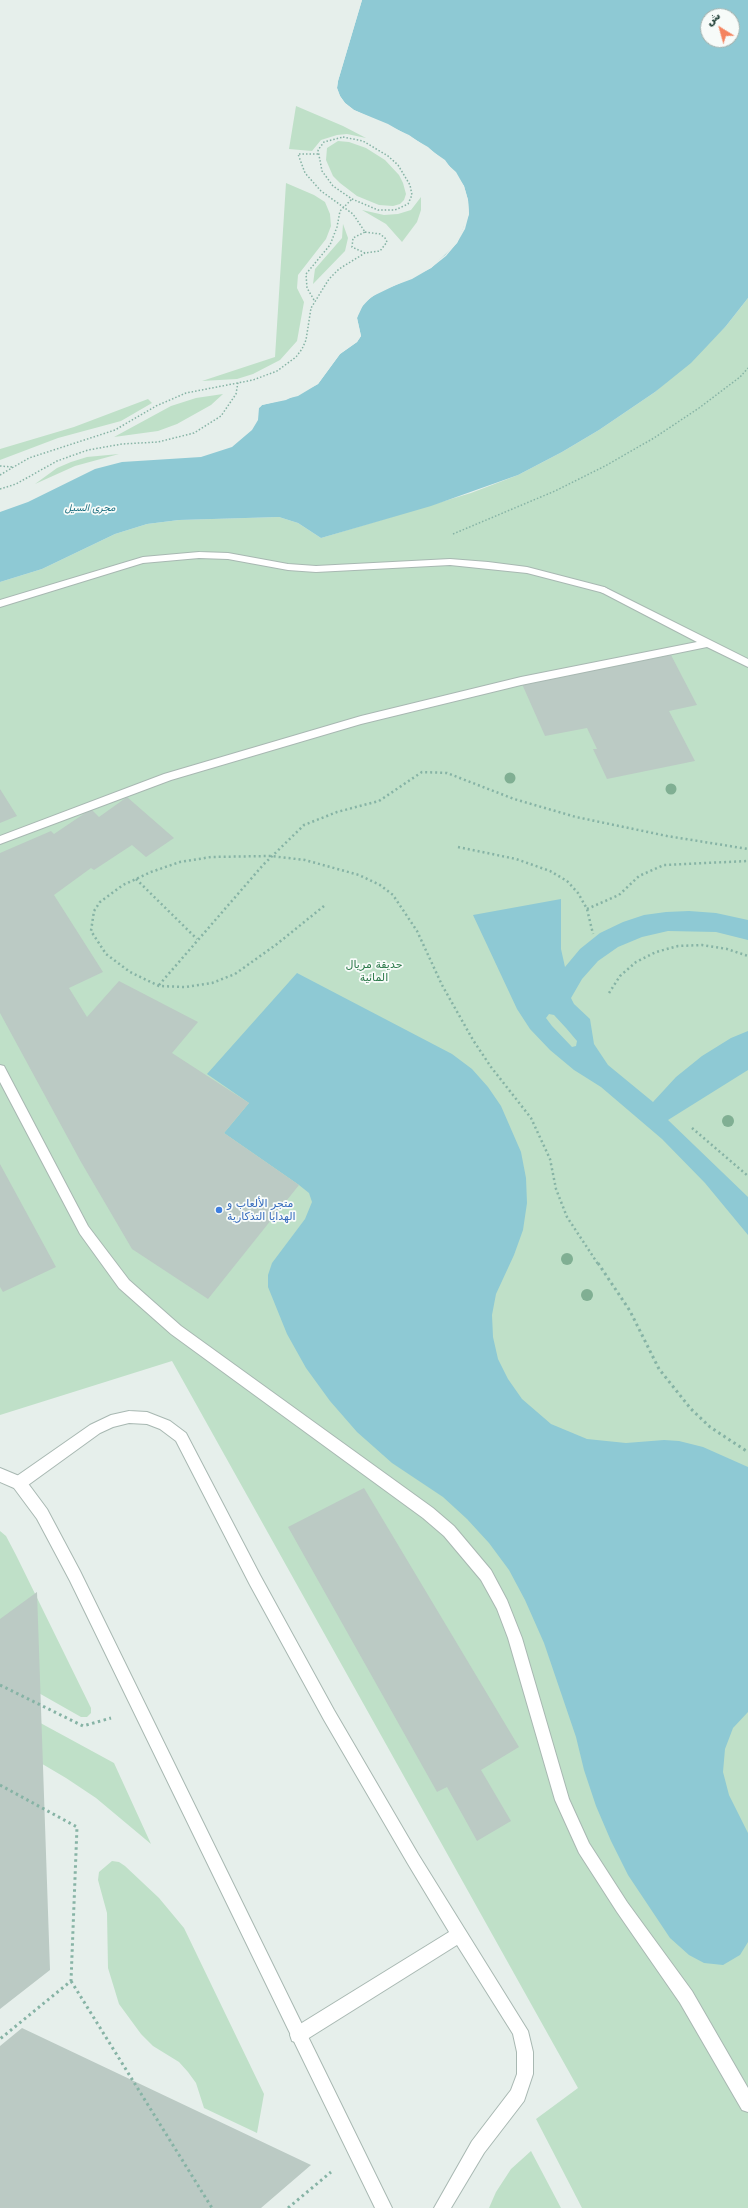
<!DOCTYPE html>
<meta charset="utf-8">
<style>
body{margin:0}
#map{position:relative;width:748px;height:2208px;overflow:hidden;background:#e6efeb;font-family:"DejaVu Sans",Vazirmatn,sans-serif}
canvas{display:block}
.north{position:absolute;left:700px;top:8px;width:40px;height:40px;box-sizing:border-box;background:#f7fbf9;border:1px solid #a3b1ad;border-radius:50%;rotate:323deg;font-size:11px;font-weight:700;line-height:16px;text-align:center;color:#24423a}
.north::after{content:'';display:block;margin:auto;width:14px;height:18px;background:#f4845f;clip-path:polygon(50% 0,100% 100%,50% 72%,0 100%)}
</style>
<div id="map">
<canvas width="748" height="2208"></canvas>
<div class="north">ش</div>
</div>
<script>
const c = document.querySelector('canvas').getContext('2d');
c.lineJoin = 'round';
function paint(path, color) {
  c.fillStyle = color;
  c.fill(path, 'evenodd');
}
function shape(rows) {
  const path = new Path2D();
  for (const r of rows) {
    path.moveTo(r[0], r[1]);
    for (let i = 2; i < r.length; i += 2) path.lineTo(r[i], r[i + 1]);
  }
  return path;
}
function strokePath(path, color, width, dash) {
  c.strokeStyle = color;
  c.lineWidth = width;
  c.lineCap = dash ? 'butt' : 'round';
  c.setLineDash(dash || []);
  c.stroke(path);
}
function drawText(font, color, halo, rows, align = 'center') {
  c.font = font + ' "DejaVu Sans",Vazirmatn,sans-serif';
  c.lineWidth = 3.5;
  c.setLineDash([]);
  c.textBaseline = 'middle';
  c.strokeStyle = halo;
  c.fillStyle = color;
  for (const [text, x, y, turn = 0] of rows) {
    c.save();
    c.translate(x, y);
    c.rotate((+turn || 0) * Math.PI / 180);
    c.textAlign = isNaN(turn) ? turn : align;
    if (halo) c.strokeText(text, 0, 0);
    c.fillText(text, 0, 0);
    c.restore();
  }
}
const green = shape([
 [296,106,343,126,366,138,347,134,337,135,321,140,312,151,289,149],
 [338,141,349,142,366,148,385,160,399,175,403,183,406,194,404,200,400,204,393,206,379,205,357,196,340,183,333,176,326,160,327,148],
 [286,183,314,195,325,202,330,214,331,226,326,239,298,275,297,288,304,302,297,341,280,360,253,374,237,379,202,381,275,357],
 [421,197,421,210,417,222,402,242,386,224,362,210,384,215,398,214,411,210],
 [343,224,348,238,345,251,313,284,315,269,342,238],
 [748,298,748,2208,582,2208,536,2119,578,2088,172,1361,0,1415,0,582,42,569,115,534,147,524,179,520,279,517,298,523,321,538,471,493,518,475,562,452,599,430,655,392,726,326],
 [223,394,211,405,177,424,158,431,114,437,171,406,196,398],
 [148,399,152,403,121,421,58,438,0,460,0,449,74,427],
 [119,454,75,466,35,484,57,468,71,462,87,457],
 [0,1531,6,1536,16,1555,91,1708,91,1713,87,1717,81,1717,0,1671],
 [0,1701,114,1763,151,1844,96,1798,66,1778,0,1739],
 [112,1861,119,1862,125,1866,159,1898,184,1928,264,2094,257,2133,204,2108,196,2083,188,2072,179,2062,153,2046,141,2034,119,2004,108,1968,107,1913,98,1880,99,1872],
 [531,2151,561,2208,489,2208,496,2192,511,2169]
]);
const water = shape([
 [362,0,748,0,748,298,726,326,691,363,655,392,599,430,562,452,518,475,431,506,321,538,298,523,279,517,179,520,147,524,115,534,42,569,0,582,0,512,28,502,95,469,122,462,201,457,232,447,252,430,258,420,259,408,262,405,286,400,318,384,340,354,357,342,361,336,357,318,359,310,371,297,431,268,457,243,469,214,468,200,464,186,456,172,428,147,388,124,354,110,345,103,340,96,337,88,338,81],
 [708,16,732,16,732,40,708,40],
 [561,899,561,949,565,967,580,949,600,933,623,922,644,915,666,912,689,911,716,913,748,920,748,940,716,932,668,931,642,937,618,947,598,961,582,979,571,998,574,1004,590,1019,594,1044,608,1065,653,1102,676,1077,702,1056,731,1038,748,1031,748,1070,668,1120,748,1197,748,1235,705,1183,662,1139,601,1087,574,1070,550,1050,530,1029,517,1009,473,915],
 [549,1014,554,1015,566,1028,577,1041,576,1046,572,1047,552,1026,546,1018],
 [297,973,452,1054,472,1069,488,1087,501,1106,521,1152,526,1178,527,1203,523,1230,514,1255,496,1294,492,1315,493,1337,498,1359,508,1379,522,1399,551,1424,587,1439,626,1443,664,1440,679,1441,703,1447,748,1467,748,1712,733,1728,725,1749,723,1772,729,1795,748,1833,748,1942,740,1955,723,1965,704,1963,689,1955,670,1938,628,1875,611,1841,596,1806,584,1770,576,1737,544,1643,525,1600,509,1570,489,1543,467,1519,443,1497,392,1463,357,1432,330,1401,306,1368,287,1334,268,1287,268,1275,272,1263,305,1219,312,1202,309,1193,299,1185,224,1133,249,1103,207,1074]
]);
const pier = shape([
 [360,0,362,0,338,81,337,88,340,96,345,103,354,110,409,135,445,160,464,186,468,200,469,214,465,229,457,243,446,256,431,268,412,279,380,291,364,303,357,318,361,336,357,342,340,354,318,384,298,396,262,405,259,408,261,403,297,394,316,382,339,352,356,341,359,336,355,318,362,302,379,290,411,277,430,267,445,255,456,242,463,228,467,214,466,200,462,187,443,162,408,136,353,111,344,105,338,97,335,89,336,80]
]);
const building = shape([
 [671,655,697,705,669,711,695,761,607,779,593,749,597,749,587,728,545,736,522,684],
 [0,789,17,816,0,823],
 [127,797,174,838,146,857,132,845,94,870,91,868,54,895,103,972,69,988,87,1017,119,981,198,1022,172,1053,249,1103,224,1133,299,1185,208,1299,132,1249,81,1162,0,1013,0,853,51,831,54,834,91,809,99,817],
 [0,1164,56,1267,3,1292,0,1287],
 [364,1488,519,1747,481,1770,511,1821,477,1841,447,1787,437,1792,288,1527],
 [37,1592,50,1970,0,2009,0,1619],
 [22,2028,311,2165,261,2208,0,2208,0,2046]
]);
const pathFar2 = shape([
 [343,137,363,141,388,156,398,165,410,185,412,195,408,204,395,210,378,210,352,199,333,186,322,171,318,150,324,142,343,137],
 [318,154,298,154,305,173,321,191,353,214,365,232],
 [365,232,380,234,385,238,387,242,380,251,365,253,352,247,353,238,365,232],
 [314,300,307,288,306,274,330,245,337,227,340,211,352,199],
 [0,466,13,467],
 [0,475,29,458,115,430,156,406,186,393,253,380,277,371,296,357,302,349,306,340,311,308,329,279,339,269,365,253],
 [0,489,16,484,57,461,88,450,122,444,158,442,194,433,221,416,236,394,238,382],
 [453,534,555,491,605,466,654,438,699,408,740,377,748,368]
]);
const pathFar1 = shape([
 [458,847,516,859,550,871,567,881,578,893,587,909,593,934],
 [136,879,197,939],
 [324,906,277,944,235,974,212,983,185,987,159,986,130,972,106,954,91,931,94,911,100,902,123,885,151,872,180,862,211,857,271,856,305,860,359,875,380,885,393,895,417,931,442,985,473,1040,491,1067,531,1118,550,1159,556,1189,567,1217,598,1264],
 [587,909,619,895,639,876,664,865,748,861],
 [159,985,263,865,304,825,337,812,379,801,422,772,447,773,514,799,576,817,667,836,748,849],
 [609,993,620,976,636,962,656,952,678,946,702,945,727,949,748,956],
 [692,1128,748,1176]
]);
const path = shape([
 [598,1263,630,1311,659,1369,691,1409,710,1427,748,1452],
 [0,1685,83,1726,111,1718],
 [0,1785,77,1827,71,1981,0,2039],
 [71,1981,212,2208],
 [288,2208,331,2172]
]);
const lane = shape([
 [604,587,748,659,748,667,707,647,521,685,361,724,171,780,0,844,0,836,164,774,361,716,521,677,697,642,601,592,599,590,604,587],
 [0,1065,4,1066,88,1226,129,1280,181,1326,433,1508,454,1526,491,1570,507,1600,522,1638,569,1799,589,1843,627,1902,692,1991,748,2088,748,2112,742,2110,680,2003,617,1912,579,1853,555,1800,508,1638,497,1609,481,1580,444,1536,423,1518,171,1334,119,1288,80,1234,0,1082,0,1065],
 [129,1411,147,1412,170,1421,186,1433,260,1575,334,1710,418,1854,528,2031,533,2052,533,2074,524,2101,484,2153,451,2208,434,2208,472,2141,511,2090,517,2074,517,2052,513,2034,457,1945,304,2041,298,2043,292,2041,290,2035,292,2029,449,1932,408,1864,324,1720,250,1585,176,1441,160,1429,147,1424,129,1423,113,1427,100,1433,24,1488,19,1490,14,1488,12,1483,14,1478,90,1425,111,1415,129,1411]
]);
const street = shape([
 [199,552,228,553,288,564,316,566,450,559,488,562,527,567,604,587,609,590,604,593,527,573,450,565,316,572,288,570,228,559,199,558,143,563,0,607,0,600,143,557,199,552],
 [0,1468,24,1478,47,1509,80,1571,392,2208,375,2208,70,1581,37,1519,14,1488,0,1482,0,1468]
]);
const trees = [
 [510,778,5.5],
 [671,789,5.5],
 [728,1121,6],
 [567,1259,6],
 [587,1295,6]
];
const markers = [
 [219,1210,4,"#3f7fe0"]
];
const farWaternames = [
 ["مجرى السيل",90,508]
];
const parkNames = [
 ["حديقة مريال",374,965],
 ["المائية",374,978]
];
const shopNames = [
 ["متجر الألعاب و",227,1204],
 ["الهدايا التذكارية",227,1217]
];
paint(green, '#bfe0c8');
paint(water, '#8ec9d4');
paint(pier, '#e6efeb');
paint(building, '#bbcac4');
strokePath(lane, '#a8b8b2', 2);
strokePath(street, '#a8b8b2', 2);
strokePath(pathFar2, '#86b3a5', 1.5, [1.5, 2]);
strokePath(pathFar1, '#86b3a5', 2.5, [2, 3]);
strokePath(path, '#86b3a5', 3, [2.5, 3.5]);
paint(lane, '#fff');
paint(street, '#fff');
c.fillStyle = '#80af93';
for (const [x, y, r] of trees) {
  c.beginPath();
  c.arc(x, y, r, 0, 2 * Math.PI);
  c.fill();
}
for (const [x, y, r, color] of markers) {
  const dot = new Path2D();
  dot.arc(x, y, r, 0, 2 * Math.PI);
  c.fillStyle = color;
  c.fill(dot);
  strokePath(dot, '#f7fbf9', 1.5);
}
drawText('italic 10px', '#1c6f80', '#f7fbf9', farWaternames);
drawText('11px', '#2d7a4b', '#f7fbf9', parkNames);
drawText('11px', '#366cbe', '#f7fbf9', shopNames, 'left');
</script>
